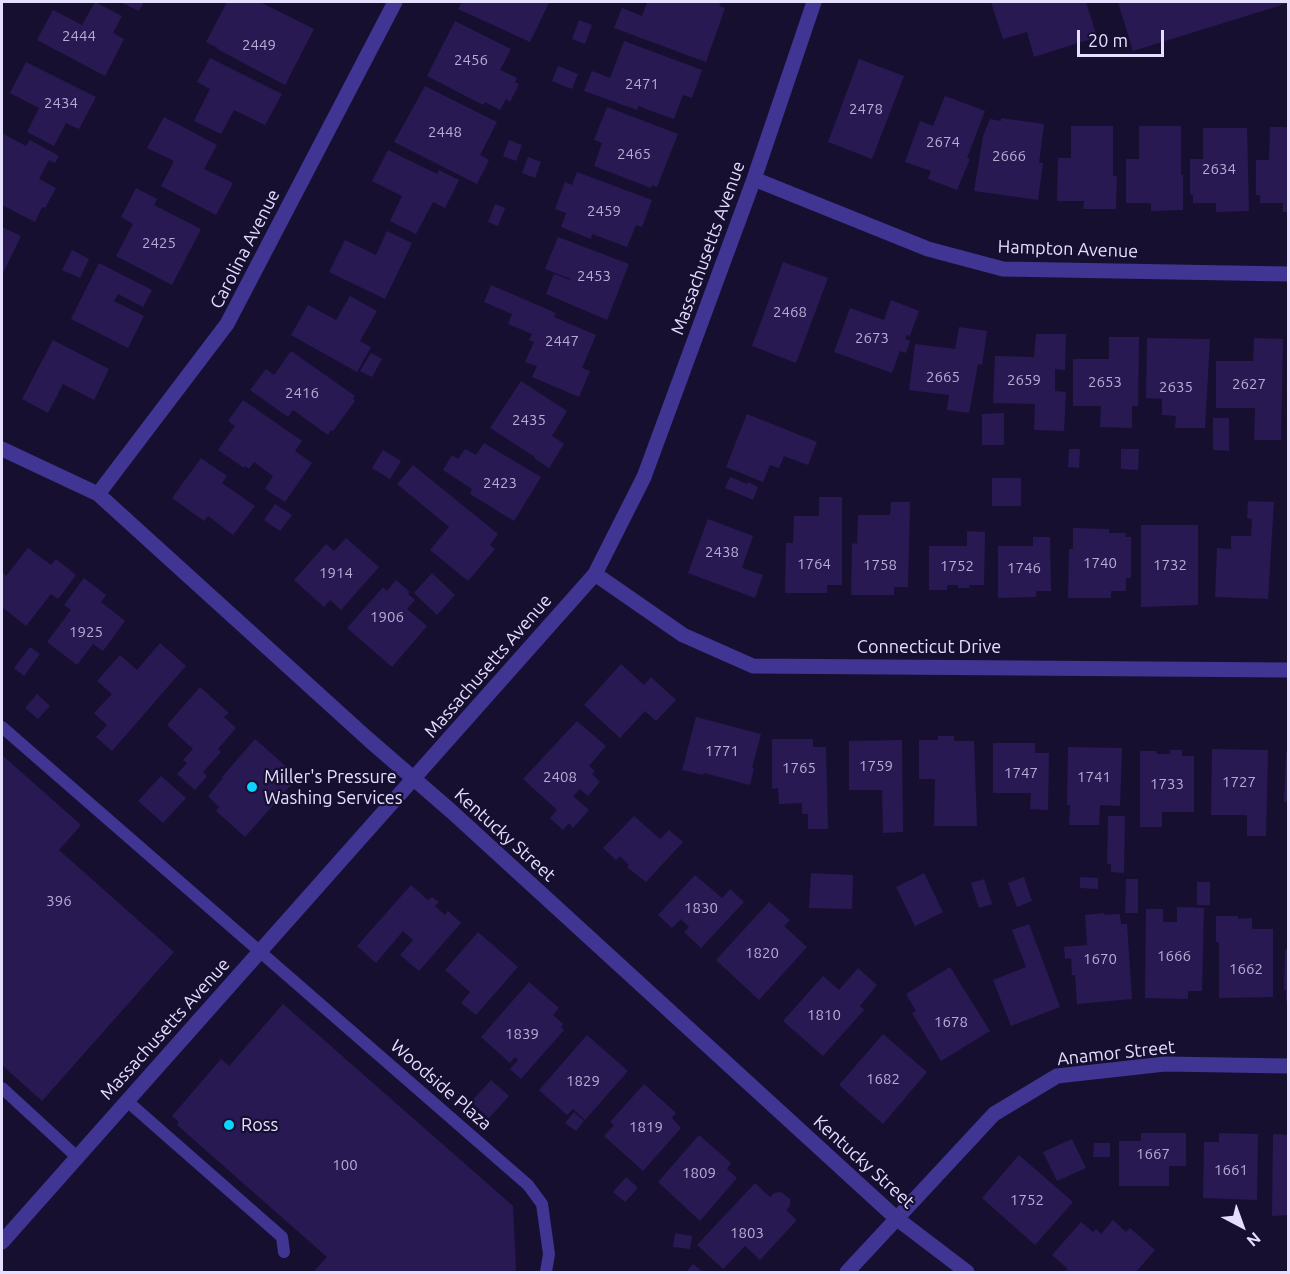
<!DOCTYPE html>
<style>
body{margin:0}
#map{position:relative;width:1290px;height:1274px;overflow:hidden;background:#170f30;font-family:Ubuntu,sans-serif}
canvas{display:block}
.frame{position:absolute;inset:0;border:3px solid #e4deff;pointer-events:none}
.north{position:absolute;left:1212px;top:1196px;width:60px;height:60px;-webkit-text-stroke:4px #170f30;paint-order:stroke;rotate:139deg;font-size:16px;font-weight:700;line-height:24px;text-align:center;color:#e4deff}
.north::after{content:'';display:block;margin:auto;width:21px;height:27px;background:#e4deff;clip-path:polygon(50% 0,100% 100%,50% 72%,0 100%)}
.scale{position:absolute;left:1077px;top:30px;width:87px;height:27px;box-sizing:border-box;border:3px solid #e4deff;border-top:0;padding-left:8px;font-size:18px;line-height:21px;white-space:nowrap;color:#e4deff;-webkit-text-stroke:4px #170f30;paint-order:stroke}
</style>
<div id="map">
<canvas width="1290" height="1274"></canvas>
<div class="frame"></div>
<div class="north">N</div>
<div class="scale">20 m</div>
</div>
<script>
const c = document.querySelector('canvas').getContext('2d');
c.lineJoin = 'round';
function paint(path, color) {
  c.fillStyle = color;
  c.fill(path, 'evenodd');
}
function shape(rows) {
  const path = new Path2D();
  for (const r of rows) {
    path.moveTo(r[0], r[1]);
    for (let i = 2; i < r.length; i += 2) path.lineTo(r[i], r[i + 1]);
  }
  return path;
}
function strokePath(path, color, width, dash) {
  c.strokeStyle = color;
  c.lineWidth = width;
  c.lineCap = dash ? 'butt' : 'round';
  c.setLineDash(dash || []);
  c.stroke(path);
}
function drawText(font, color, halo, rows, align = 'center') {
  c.font = font + ' Ubuntu,sans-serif';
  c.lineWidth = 4.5;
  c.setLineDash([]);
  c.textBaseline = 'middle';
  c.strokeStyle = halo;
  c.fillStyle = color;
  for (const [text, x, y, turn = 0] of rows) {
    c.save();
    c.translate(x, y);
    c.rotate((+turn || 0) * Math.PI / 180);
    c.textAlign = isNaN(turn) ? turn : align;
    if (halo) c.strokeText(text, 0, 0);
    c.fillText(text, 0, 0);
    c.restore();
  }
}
const building = shape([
 [95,2,122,16,113,33,124,39,105,76,37,40,53,10,82,25],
 [120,2,144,2,139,11],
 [227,2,260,2,314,29,285,85,217,49,218,48,206,42],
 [462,2,547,2,549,3,530,42,458,9],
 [647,2,721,2,719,6,725,8,706,62,614,28,622,8,642,16],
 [991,2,1086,2,1097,37,1034,57,1027,32,1003,39],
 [1118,2,1288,2,1288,3,1133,51],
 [579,20,592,25,585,44,572,39],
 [455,21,511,49,500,70,517,78,515,82,519,84,510,102,506,99,500,110,485,102,483,105,427,76],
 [624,41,702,70,692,98,683,95,674,119,638,106,637,110,584,91,592,71,610,78],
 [210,58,282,94,265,125,234,110,221,134,194,121,210,89,197,82],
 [859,59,904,76,872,159,828,142],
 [26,62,96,97,79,129,66,123,54,146,27,132,39,108,10,93],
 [558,66,578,74,572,89,552,81],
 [425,86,497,122,480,155,489,160,477,184,394,142],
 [945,96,985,111,967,158,970,159,957,190,928,179,931,171,905,162,920,121,933,126],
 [607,107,678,134,657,187,652,185,651,188,594,166,602,143,594,140],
 [164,117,217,145,204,169,233,183,216,215,161,186,174,161,147,148],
 [1001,118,1044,124,1039,163,1043,163,1038,200,974,191,983,136,990,119,1001,121],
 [1071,126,1113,126,1113,176,1117,176,1116,209,1083,209,1084,201,1057,201,1058,158,1071,158],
 [1139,126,1181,126,1181,175,1183,175,1183,210,1151,211,1151,203,1126,203,1126,159,1139,159],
 [1270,127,1288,127,1288,212,1283,212,1283,203,1260,203,1260,195,1256,195,1256,160,1269,160],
 [1203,128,1247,128,1249,211,1216,212,1216,203,1193,203,1193,195,1190,194,1190,159,1203,159],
 [2,133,26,146,30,140,59,156,55,163,49,160,39,179,56,188,45,208,42,207,35,222,2,205],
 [509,140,522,145,516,161,503,156],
 [388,150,437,174,439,170,459,180,445,208,433,202,416,234,390,221,402,196,372,181],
 [528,157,541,162,535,178,522,173],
 [577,172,652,200,642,227,636,225,627,247,592,234,591,239,561,227,566,213,555,209,565,182,572,185],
 [136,188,157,199,154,205,201,229,172,285,116,256,133,224,121,217],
 [495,204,505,208,498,226,488,222],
 [2,227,21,236,2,275],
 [387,231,412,243,385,299,329,272,345,240,376,255],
 [558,237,629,264,607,320,546,294,554,274,570,280,571,279,545,269],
 [72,250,89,259,80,278,62,270],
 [783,262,828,278,796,363,752,346],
 [99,263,152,290,143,307,118,294,114,301,144,316,128,348,71,319],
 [491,285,556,313,554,317,596,335,582,368,590,371,579,397,532,377,537,366,525,362,534,342,529,340,532,334,508,324,512,314,484,302],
 [350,296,377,311,360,341,371,347,357,372,291,335,308,305,336,320],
 [891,300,919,311,910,336,907,335,905,339,910,341,906,353,900,351,892,373,834,352,850,308,884,320],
 [959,327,987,331,982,365,978,364,969,413,947,410,949,395,909,390,915,344,955,349],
 [1036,334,1066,334,1065,370,1055,369,1055,391,1066,392,1064,431,1034,430,1035,404,993,403,995,356,1034,357],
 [1109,337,1139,337,1138,406,1132,406,1132,428,1100,427,1101,406,1073,406,1073,359,1109,359],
 [1147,338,1210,339,1205,428,1175,428,1176,416,1162,415,1162,399,1146,398],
 [1254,338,1283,339,1281,440,1254,440,1255,408,1216,408,1216,361,1253,361],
 [53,340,109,369,94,400,63,384,48,413,22,399],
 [291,351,355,396,353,399,355,401,333,431,331,430,328,435,293,410,288,417,250,390,266,369,274,375],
 [371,353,382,359,372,377,360,371],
 [521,381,567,411,552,436,564,444,549,468,534,458,535,457,490,428],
 [243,400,302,441,295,451,312,463,285,502,265,489,273,476,254,462,249,469,245,466,244,468,218,450,235,426,228,421],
 [1004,413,1004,445,982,445,982,414],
 [747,414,817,442,808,465,784,456,779,468,770,465,763,482,726,467],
 [1213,418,1229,418,1229,451,1213,450],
 [484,443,541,477,514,521,470,494,472,489,443,470,452,455,458,459,465,449,476,455],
 [1069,449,1080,449,1079,468,1068,467],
 [1121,449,1139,449,1138,470,1121,469],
 [383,450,401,461,390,479,372,468],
 [201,458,227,476,222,483,255,506,233,535,208,516,204,521,172,498],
 [413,465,498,534,490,545,495,549,468,581,430,550,449,527,397,484],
 [730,477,747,484,748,482,758,487,753,500,725,488],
 [992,478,1021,478,1021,506,992,506],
 [819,497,842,497,842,585,827,585,827,593,785,593,786,543,793,543,794,516,819,516],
 [1248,501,1274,502,1268,599,1215,597,1217,548,1231,549,1231,536,1251,536,1252,519,1247,518],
 [891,502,910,502,908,587,894,587,894,595,851,595,852,543,857,544,858,515,890,515],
 [275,504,292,515,280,531,264,520],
 [708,519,753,536,742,568,763,575,755,598,688,573],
 [1141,525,1198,525,1198,605,1141,607],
 [1073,528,1109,529,1109,533,1126,533,1125,537,1131,537,1131,578,1126,578,1126,591,1111,591,1111,598,1068,598,1069,549,1073,549],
 [967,531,985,532,984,585,969,585,969,588,958,588,958,585,947,585,947,590,929,590,929,546,967,546],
 [1033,537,1050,537,1051,591,1036,591,1036,597,998,598,998,546,1033,546],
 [346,538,379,567,341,610,330,600,324,607,294,580,326,544,334,551],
 [28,548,51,565,56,559,76,575,58,599,51,594,26,626,2,607,2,572,6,576],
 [432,573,455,595,437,615,414,593],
 [84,578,106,595,101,602,125,621,103,651,93,644,77,665,47,642,71,610,64,605],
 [396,580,410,592,408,594,415,600,407,609,427,626,392,667,347,628,383,587,387,591],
 [160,643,186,666,112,751,96,737,107,725,94,713,112,694,97,681,120,655,137,670],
 [30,647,40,654,24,676,14,668],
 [621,664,644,685,651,677,676,700,656,721,645,711,620,738,584,705],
 [200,687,229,713,224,717,236,728,218,749,221,752,203,772,207,776,195,790,177,774,187,763,183,760,193,749,167,725],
 [37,694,50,706,38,719,25,708],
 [696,717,761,734,752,768,754,768,750,785,704,773,703,775,682,770],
 [577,721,606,746,589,766,595,771,592,774,600,782,588,796,580,789,573,796,589,810,573,828,569,823,563,830,550,818,557,810,523,779],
 [938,736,954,736,954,741,974,741,977,826,934,826,935,779,919,779,919,740,938,740],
 [255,739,298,777,245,837,216,811,219,807,208,796,223,778,222,777],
 [772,739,813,739,813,747,826,747,828,829,808,829,808,814,802,814,802,803,779,804,778,788,772,789],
 [902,740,903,832,883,833,882,790,849,790,849,741],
 [993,743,1035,743,1035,753,1049,753,1048,810,1030,809,1031,793,993,793],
 [1068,747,1122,748,1120,806,1100,805,1099,825,1069,825,1070,805,1067,805],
 [1212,749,1268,750,1266,836,1247,836,1247,815,1211,815],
 [1170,750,1182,750,1182,756,1194,756,1194,812,1162,812,1162,827,1140,827,1140,751,1156,751,1157,754,1170,754],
 [1286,752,1288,752,1288,802,1284,802],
 [2,755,81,825,59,850,174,952,42,1101,2,1065],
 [161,776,186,798,163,823,138,801],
 [634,816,660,839,669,830,683,842,646,882,627,867,629,865,620,856,616,860,603,848],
 [1108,816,1125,816,1124,873,1111,872,1111,864,1107,864],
 [811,873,853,875,852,909,809,908],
 [924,873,943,912,915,926,896,887],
 [695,875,722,898,730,889,744,902,701,948,684,932,689,927,681,919,672,928,658,915],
 [1024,877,1032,901,1017,907,1008,883],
 [1080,877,1098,878,1098,889,1080,888],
 [984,879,992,904,979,908,971,883],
 [1126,879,1138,879,1138,913,1125,913],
 [1197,882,1210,882,1210,905,1197,905],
 [411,885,428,900,432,897,439,902,435,906,445,915,448,911,461,923,419,971,400,955,413,940,403,931,376,963,357,946],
 [769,902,790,920,784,926,807,947,759,1000,716,960],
 [1177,907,1204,908,1202,991,1188,991,1188,999,1145,998,1146,909,1163,909,1163,922,1177,922],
 [1104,913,1104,915,1120,914,1121,924,1127,924,1132,999,1077,1004,1075,975,1072,975,1071,958,1065,959,1064,947,1087,945,1085,915],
 [1216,916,1238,916,1238,919,1252,918,1252,929,1273,929,1273,997,1219,998,1219,942,1216,942],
 [1029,924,1060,1007,1011,1026,993,980,1026,967,1012,930],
 [478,932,518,967,476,1015,461,1003,470,992,445,970],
 [1285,950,1288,950,1288,1001,1286,1001,1286,990,1284,990],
 [950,967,990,1031,941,1061,912,1013,916,1011,906,994],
 [858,968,877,985,860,1006,864,1010,823,1056,783,1021,823,976,839,990],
 [529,982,559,1008,553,1015,563,1024,561,1027,564,1030,521,1079,510,1069,518,1060,515,1057,510,1063,481,1037],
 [283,1004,513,1206,516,1270,514,1272,313,1272,327,1257,177,1125,179,1122,172,1116,221,1059,229,1066],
 [883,1034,927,1072,883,1124,839,1085],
 [587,1035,628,1071,585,1120,573,1109,567,1115,539,1090],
 [491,1080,509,1096,489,1118,471,1102],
 [644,1084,676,1113,672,1118,681,1128,643,1171,604,1136,614,1125,610,1122],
 [574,1112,584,1121,576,1131,565,1123],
 [1141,1133,1186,1133,1186,1166,1169,1166,1169,1186,1119,1186,1119,1141,1141,1141],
 [1219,1133,1258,1134,1257,1200,1203,1198,1204,1142,1219,1142],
 [1273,1134,1288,1135,1288,1215,1272,1216],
 [699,1135,731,1163,727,1169,737,1178,700,1221,658,1182],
 [1072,1139,1086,1168,1057,1181,1043,1152],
 [1094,1143,1110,1143,1110,1157,1093,1157],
 [1019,1155,1073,1202,1035,1245,982,1198],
 [626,1177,638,1188,625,1202,613,1192],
 [755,1183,770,1197,774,1193,781,1192,790,1199,790,1206,786,1210,797,1220,760,1260,745,1246,723,1269,697,1245],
 [1113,1220,1126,1232,1130,1228,1155,1250,1136,1272,1068,1272,1066,1270,1068,1269,1052,1255,1081,1222,1093,1232,1096,1229,1101,1234],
 [675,1233,692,1236,690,1249,673,1247],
 [693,1264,703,1272,686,1272]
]);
const service = shape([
 [2,727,528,1185,542,1204,549,1254,546,1272],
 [2,1088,77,1157],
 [127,1101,282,1237,284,1252]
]);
const minor = shape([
 [754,179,928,249,1003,269,1288,274],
 [2,449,98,494,368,739,451,811,896,1218,967,1272],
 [98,494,227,324,395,2],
 [595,574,683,635,753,666,1288,670],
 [2,1242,595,574,644,477,754,179,814,2],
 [847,1272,994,1114,1057,1076,1165,1064,1288,1066]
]);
const markers = [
 [252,787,6,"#0ad4ff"],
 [229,1125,6,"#0ad4ff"]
];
const numberNames = [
 ["2444",79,36],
 ["2449",259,45],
 ["2456",471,60],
 ["2471",642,84],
 ["2434",61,103],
 ["2478",866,109],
 ["2448",445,132],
 ["2674",943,142],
 ["2465",634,154],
 ["2666",1009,156],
 ["2634",1219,169],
 ["2459",604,211],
 ["2425",159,243],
 ["2453",594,276],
 ["2468",790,312],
 ["2673",872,338],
 ["2447",562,341],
 ["2665",943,377],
 ["2659",1024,380],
 ["2653",1105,382],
 ["2627",1249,384],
 ["2635",1176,387],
 ["2416",302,393],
 ["2435",529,420],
 ["2423",500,483],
 ["2438",722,552],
 ["1740",1100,563],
 ["1764",814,564],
 ["1758",880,565],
 ["1732",1170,565],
 ["1752",957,566],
 ["1746",1024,568],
 ["1914",336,573],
 ["1906",387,617],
 ["1925",86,632],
 ["1771",722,751],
 ["1759",876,766],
 ["1765",799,768],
 ["1747",1021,773],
 ["2408",560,777],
 ["1741",1094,777],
 ["1727",1239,782],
 ["1733",1167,784],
 ["396",59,901],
 ["1830",701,908],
 ["1820",762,953],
 ["1666",1174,956],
 ["1670",1100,959],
 ["1662",1246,969],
 ["1810",824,1015],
 ["1678",951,1022],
 ["1839",522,1034],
 ["1682",883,1079],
 ["1829",583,1081],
 ["1819",646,1127],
 ["1667",1153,1154],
 ["100",345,1165],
 ["1661",1231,1170],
 ["1809",699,1173],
 ["1752",1027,1200],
 ["1803",747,1233]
];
const streetNames = [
 ["Massachusetts Avenue",708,248,-70],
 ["Carolina Avenue",245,249,-63],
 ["Hampton Avenue",1068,249,2],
 ["Connecticut Drive",929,647],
 ["Massachusetts Avenue",488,666,-49],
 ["Kentucky Street",505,835,42],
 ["Massachusetts Avenue",165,1029,-48],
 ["Anamor Street",1116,1053,-6],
 ["Woodside Plaza",441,1085,41],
 ["Kentucky Street",864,1162,42]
];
const poiNames = [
 ["Miller's Pressure",264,777],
 ["Washing Services",264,798],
 ["Ross",241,1125]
];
paint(building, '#291953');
strokePath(service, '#403593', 12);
strokePath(minor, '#403593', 15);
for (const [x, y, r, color] of markers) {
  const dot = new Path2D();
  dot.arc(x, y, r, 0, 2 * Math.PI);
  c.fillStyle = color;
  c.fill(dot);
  strokePath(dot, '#170f30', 2);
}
drawText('15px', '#b5add4', null, numberNames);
drawText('18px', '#e4deff', '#170f30', streetNames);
drawText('18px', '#e4deff', '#170f30', poiNames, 'left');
</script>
